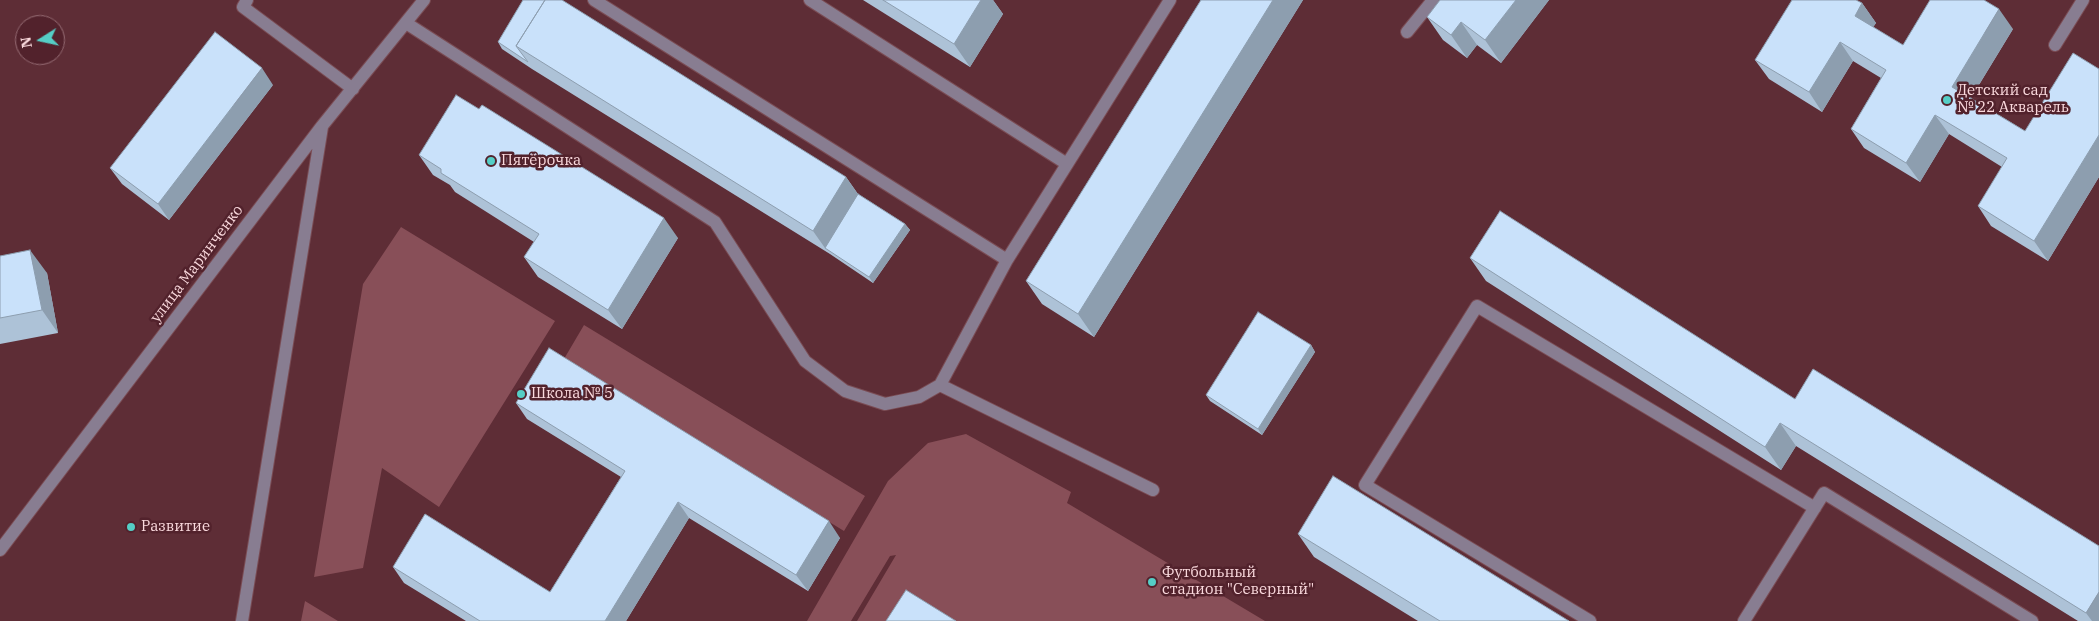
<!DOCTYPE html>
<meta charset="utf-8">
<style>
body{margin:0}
#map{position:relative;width:2099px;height:621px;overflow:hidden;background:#5e2d36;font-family:"IBM Plex Serif",serif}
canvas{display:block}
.north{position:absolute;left:15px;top:15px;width:50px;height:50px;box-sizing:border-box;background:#52222c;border:1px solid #956b73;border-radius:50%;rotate:260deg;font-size:14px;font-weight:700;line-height:20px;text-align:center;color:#fad9dd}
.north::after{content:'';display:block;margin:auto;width:18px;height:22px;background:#55cec6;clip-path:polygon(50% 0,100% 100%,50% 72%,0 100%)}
</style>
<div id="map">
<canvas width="2099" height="621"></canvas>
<div class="north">N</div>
</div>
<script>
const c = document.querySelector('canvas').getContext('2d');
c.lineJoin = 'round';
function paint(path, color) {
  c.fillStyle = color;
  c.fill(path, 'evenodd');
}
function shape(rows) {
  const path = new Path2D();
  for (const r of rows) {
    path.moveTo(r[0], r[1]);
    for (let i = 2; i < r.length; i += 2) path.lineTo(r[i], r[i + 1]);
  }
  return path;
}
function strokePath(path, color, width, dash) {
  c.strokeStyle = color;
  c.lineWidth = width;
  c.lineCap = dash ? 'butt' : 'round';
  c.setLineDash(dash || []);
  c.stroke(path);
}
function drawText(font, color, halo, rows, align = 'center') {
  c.font = font + ' "IBM Plex Serif",serif';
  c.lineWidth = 5;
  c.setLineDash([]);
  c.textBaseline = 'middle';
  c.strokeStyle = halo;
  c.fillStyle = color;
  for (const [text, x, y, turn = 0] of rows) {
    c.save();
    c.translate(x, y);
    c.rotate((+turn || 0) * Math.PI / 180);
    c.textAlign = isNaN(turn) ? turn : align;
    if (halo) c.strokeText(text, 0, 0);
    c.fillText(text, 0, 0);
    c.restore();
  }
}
const green = shape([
 [401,227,555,321,439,507,382,468,363,568,314,577,363,284],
 [584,325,865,496,844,531,564,359],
 [966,434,1071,492,1067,503,1265,621,857,621,896,555,890,556,851,621,807,621,888,481,928,443],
 [305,601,338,621,301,621]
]);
const minor = shape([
 [247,0,243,7,353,89],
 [594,0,1007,260],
 [810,0,1067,164],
 [406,23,715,222,805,361,845,391,885,404,919,397,940,385,1007,260,1170,0],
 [1407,32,1433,0],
 [2055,45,2083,0],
 [940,385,1153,490],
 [0,550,322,126,424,0],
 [242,621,322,127],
 [1590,621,1365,485,1477,306,1815,508],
 [1744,621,1824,493,2032,621]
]);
const wall = shape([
 [523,0,846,177,858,194,905,224,910,230,873,283,830,254,532,69,502,49,498,42],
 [863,0,993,0,1003,14,970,67],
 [1201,0,1303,0,1094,337,1042,304,1026,281],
 [1440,0,1549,0,1501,63,1477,45,1467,58,1443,40,1427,17],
 [1862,3,1876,23,1873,27,1903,45,2013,29,1971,98,2025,131,2099,69,2099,177,2048,261,1991,226,1978,206,2002,167,1949,134,1920,182,1864,148,1851,129,1881,78,1853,61,1822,112,1769,79,1755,60],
 [273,85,169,220,122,184,110,168],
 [419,155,678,238,622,329,538,277,524,257,534,242,455,192,450,185,433,175],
 [1500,211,2099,621,2078,621,1796,446,1781,470,1486,281,1470,258],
 [0,256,47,273,58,333,0,344],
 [1311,345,1315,352,1262,435,1210,401,1206,395],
 [516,403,840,538,808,591,689,518,626,621,466,621,404,583,393,567,550,592,621,477,527,419],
 [1298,534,1569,621,1418,621,1314,557]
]);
const shadedWall = shape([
 [981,0,993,0,1003,14,970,67,954,44],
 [1273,0,1303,0,1094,337,1078,314],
 [1516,0,1549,0,1501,63,1485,40],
 [1862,3,1876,23,1868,35,1855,16],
 [1999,9,2013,29,1966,106,1952,87],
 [1461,22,1477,45,1467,58,1451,35],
 [1840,42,1853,61,1822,112,1809,92],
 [262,68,273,85,169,220,158,204],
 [1935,115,1949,134,1920,182,1906,163],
 [2099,135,2099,177,2048,261,2034,241],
 [846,177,862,200,825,248,813,231],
 [664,218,678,238,622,329,608,310],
 [905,224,910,230,873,283,869,277],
 [30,250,47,273,58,333,42,310],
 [1311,345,1315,352,1262,435,1258,429],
 [1780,423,1796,446,1781,470,1765,447],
 [678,502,689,518,626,621,605,621],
 [829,521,840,538,808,591,796,575],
 [2099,592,2099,621,2092,621,2086,613]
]);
const building = shape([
 [523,0,545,0,516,46,528,62,498,42,523,0],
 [545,0,562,0,846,177,813,231,516,46,545,0],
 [883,0,981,0,954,44,883,0],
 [1201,0,1273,0,1078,314,1026,281,1201,0],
 [1440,0,1516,0,1485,40,1461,22,1451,35,1427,17,1440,0],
 [1792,0,1856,0,1862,3,1855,16,1903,45,1930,0,1984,0,1999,9,1952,87,2025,131,2073,53,2099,69,2099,135,2034,241,1978,206,2007,158,1935,115,1906,163,1851,129,1886,70,1840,42,1809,92,1755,60,1792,0],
 [215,32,262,68,158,204,110,168,215,32],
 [456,95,479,109,482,105,664,218,608,310,524,257,539,234,441,173,441,169,419,155,456,95],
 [858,194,905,224,869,277,825,248,858,194],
 [1500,211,1795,399,1813,369,2099,546,2099,592,2086,613,1780,423,1765,447,1470,258,1500,211],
 [30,250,42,310,0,318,0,256,30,250],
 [1258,312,1311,345,1258,429,1206,395,1258,312],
 [549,348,829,521,796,575,678,502,605,621,480,621,393,567,425,514,550,592,625,471,516,403,549,348],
 [1333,476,1569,621,1440,621,1298,534,1333,476],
 [906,590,956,621,886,621,906,590]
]);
const markers = [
 [1947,100,5,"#55cec6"],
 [491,161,5,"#55cec6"],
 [521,394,5,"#55cec6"],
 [131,527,5,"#55cec6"],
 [1152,582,5,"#55cec6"]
];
const poiNames = [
 ["Детский сад",1957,91],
 ["№ 22 Акварель",1957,108],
 ["Пятёрочка",501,161],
 ["Школа № 5",531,394],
 ["Развитие",141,527],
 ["Футбольный",1162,573],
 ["стадион \"Северный\"",1162,590]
];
const streetNames = [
 ["улица Маринченко",197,264,-53]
];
paint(green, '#884f58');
strokePath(minor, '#7a4c54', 14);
strokePath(minor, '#887d91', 12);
paint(wall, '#adc2d7');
paint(shadedWall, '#8d9eaf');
paint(building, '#c9e1fa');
strokePath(building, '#8d9eaf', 1);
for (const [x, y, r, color] of markers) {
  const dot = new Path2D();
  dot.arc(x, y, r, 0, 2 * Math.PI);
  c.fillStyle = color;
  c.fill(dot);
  strokePath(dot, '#52222c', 2);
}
drawText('15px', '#fad9dd', '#52222c', poiNames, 'left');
drawText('15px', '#fad9dd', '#52222c', streetNames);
</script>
